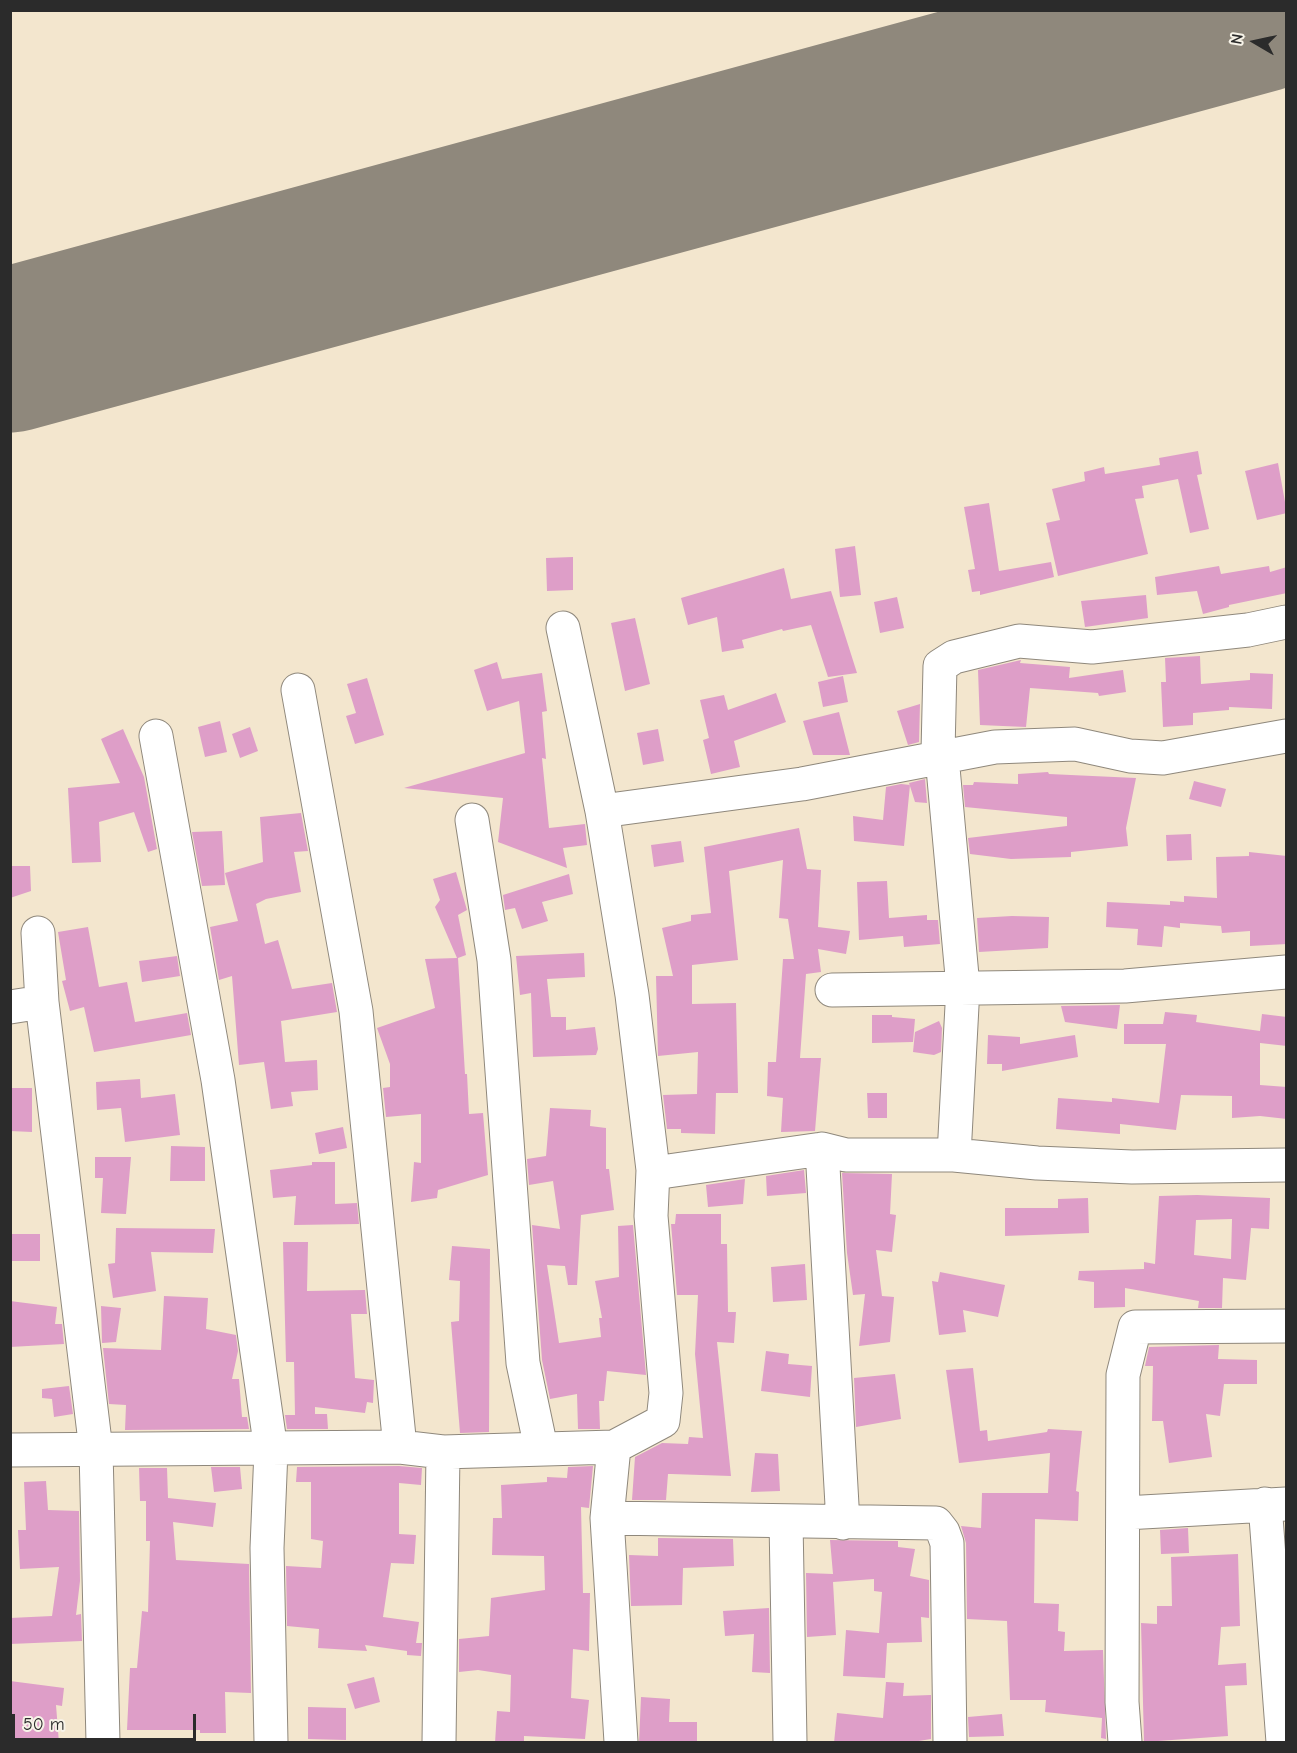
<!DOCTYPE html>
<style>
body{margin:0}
#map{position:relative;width:1297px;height:1753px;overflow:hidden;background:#f3e6ce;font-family:"Comic Neue",sans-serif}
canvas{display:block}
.frame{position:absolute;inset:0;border:12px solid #2b2b2b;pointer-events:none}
.north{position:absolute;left:1225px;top:12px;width:60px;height:60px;-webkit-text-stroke:4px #f7f3e8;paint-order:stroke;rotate:279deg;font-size:16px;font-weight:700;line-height:24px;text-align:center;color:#2b2b2b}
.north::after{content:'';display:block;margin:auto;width:21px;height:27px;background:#2b2b2b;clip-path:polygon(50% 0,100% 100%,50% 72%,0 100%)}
.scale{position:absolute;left:12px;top:1714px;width:184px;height:27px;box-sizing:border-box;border:3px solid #2b2b2b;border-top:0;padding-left:8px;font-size:18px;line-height:21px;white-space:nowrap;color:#2b2b2b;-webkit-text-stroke:4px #f7f3e8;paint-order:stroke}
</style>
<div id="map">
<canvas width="1297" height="1753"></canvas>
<div class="frame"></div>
<div class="north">N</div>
<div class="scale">50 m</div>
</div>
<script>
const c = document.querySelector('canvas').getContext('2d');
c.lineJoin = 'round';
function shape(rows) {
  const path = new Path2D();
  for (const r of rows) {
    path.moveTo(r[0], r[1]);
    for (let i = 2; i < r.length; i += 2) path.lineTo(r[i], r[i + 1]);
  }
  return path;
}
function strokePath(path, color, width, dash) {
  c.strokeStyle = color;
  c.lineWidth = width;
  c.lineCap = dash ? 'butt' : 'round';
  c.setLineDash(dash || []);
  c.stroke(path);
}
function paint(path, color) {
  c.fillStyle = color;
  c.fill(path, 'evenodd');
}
const runway = shape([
 [10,350,1259,10]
]);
const building = shape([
 [1198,451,1202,474,1197,475,1209,529,1190,533,1178,479,1142,486,1144,498,1135,499,1148,554,1058,576,1046,523,1060,520,1052,489,1085,481,1084,472,1104,467,1105,474,1160,465,1159,458],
 [1278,463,1287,513,1257,520,1245,471],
 [989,503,999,571,1051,562,1054,577,980,595,980,591,972,592,968,570,975,569,964,507],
 [855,546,861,595,840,597,835,549],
 [573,557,573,590,547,591,546,558],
 [1219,566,1221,574,1269,566,1270,572,1287,567,1287,593,1229,605,1229,607,1203,614,1197,591,1157,595,1155,577],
 [784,568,791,599,831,591,857,673,828,677,811,625,783,631,782,629,742,640,744,648,722,652,717,617,688,625,681,598],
 [1146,595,1148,618,1085,627,1081,601],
 [897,597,904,628,880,633,874,602],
 [635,618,650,684,625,691,611,623],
 [1200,656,1201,684,1250,680,1250,673,1273,674,1272,709,1229,707,1229,710,1193,713,1193,725,1163,727,1161,682,1166,682,1165,658],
 [1021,660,1020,663,1070,667,1069,678,1123,670,1126,692,1099,696,1098,693,1030,688,1026,727,980,725,978,670],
 [497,662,502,679,542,673,547,711,542,712,546,759,542,758,549,828,585,824,587,845,563,848,567,868,498,842,503,798,404,788,525,753,519,701,487,711,474,670],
 [843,676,848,702,823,707,818,682],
 [367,678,384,735,355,744,346,716,356,713,347,684],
 [776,693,786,722,734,741,740,767,711,774,703,740,709,738,700,700,724,695,728,710],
 [920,704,919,742,908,745,897,711],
 [839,712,850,755,813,755,803,721],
 [220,721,227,752,205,757,198,727],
 [250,727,258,751,240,758,232,734],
 [123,729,144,777,157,849,148,852,134,812,99,822,101,862,72,863,68,788,120,783,101,739],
 [658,729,664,761,643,765,637,733],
 [1048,772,1049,774,1136,778,1126,828,1128,846,1071,852,1071,857,1011,859,970,854,968,838,1067,826,1067,817,965,807,963,785,973,785,974,782,1018,784,1018,774],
 [925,779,927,803,915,802,909,783],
 [1194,781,1226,789,1221,807,1189,799],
 [901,784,910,785,904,846,854,841,853,816,883,820,886,787],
 [301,813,308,851,294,852,301,892,266,899,256,904,265,944,278,940,292,989,332,983,337,1012,281,1021,285,1062,317,1060,318,1090,291,1092,293,1106,271,1109,264,1062,239,1065,232,976,219,980,210,927,238,921,225,873,263,862,260,817],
 [799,828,807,869,821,870,818,927,850,931,846,954,818,949,821,972,806,974,800,1058,821,1058,815,1131,781,1132,783,1098,767,1096,768,1062,776,1062,783,959,794,959,788,919,779,918,783,860,729,871,738,960,692,965,692,1004,736,1003,738,1093,716,1093,715,1134,681,1133,681,1129,667,1129,663,1095,697,1094,698,1052,658,1056,656,976,673,976,662,928,691,921,691,915,711,913,704,847],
 [222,831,225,885,202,886,192,832],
 [1191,834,1192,860,1167,861,1166,835],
 [681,841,684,862,654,867,651,845],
 [1249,852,1287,856,1287,944,1250,946,1250,931,1222,933,1221,926,1180,923,1180,928,1164,926,1162,947,1137,945,1138,929,1106,927,1107,902,1170,905,1170,901,1184,902,1184,896,1217,898,1216,857,1249,856],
 [10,866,30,866,31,891,10,898],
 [456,872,467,910,458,915,466,955,458,958,465,1074,467,1074,469,1114,483,1113,488,1175,438,1190,437,1198,411,1202,414,1162,421,1163,421,1114,386,1117,383,1088,390,1087,390,1064,377,1028,435,1008,425,959,457,958,435,907,440,900,433,879],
 [569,874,573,894,542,902,548,921,522,929,515,908,505,910,503,895],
 [887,881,889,918,927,915,927,920,938,920,940,944,904,947,903,936,859,940,857,882],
 [1012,916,1049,917,1048,948,979,952,977,918],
 [88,927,99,987,127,982,135,1022,187,1013,191,1035,94,1052,84,1007,70,1011,62,981,66,980,58,932],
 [584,953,585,977,547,979,551,1017,566,1017,566,1030,595,1027,598,1049,596,1055,533,1057,531,993,520,995,516,956],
 [177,956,180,976,142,982,139,961],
 [1120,1005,1117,1029,1065,1022,1061,1006],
 [1165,1012,1197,1015,1196,1022,1260,1031,1262,1014,1287,1017,1287,1046,1260,1043,1260,1085,1287,1087,1287,1119,1260,1116,1232,1118,1232,1096,1181,1095,1176,1130,1120,1124,1120,1134,1056,1129,1058,1098,1112,1102,1112,1098,1159,1103,1166,1044,1124,1044,1124,1024,1163,1024],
 [872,1015,892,1015,892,1017,915,1019,913,1042,872,1043],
 [939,1021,942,1028,941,1052,934,1055,913,1052,915,1032],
 [988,1035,1020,1037,1020,1044,1075,1035,1078,1057,1002,1071,1002,1064,987,1064],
 [140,1079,141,1098,175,1094,180,1135,125,1142,121,1108,97,1110,96,1082],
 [10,1088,32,1088,32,1132,10,1131],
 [867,1093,887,1093,887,1118,868,1118],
 [550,1108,591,1110,590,1126,606,1128,606,1169,609,1169,614,1210,581,1215,577,1285,568,1285,565,1266,547,1265,559,1343,601,1337,599,1318,602,1318,595,1281,619,1277,618,1226,633,1225,646,1375,607,1371,604,1401,599,1401,600,1429,578,1429,577,1394,550,1399,542,1360,532,1225,560,1229,553,1181,529,1185,527,1159,546,1156],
 [343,1127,347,1148,319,1154,315,1133],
 [171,1146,205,1147,205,1181,170,1181],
 [95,1157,131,1157,126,1214,101,1213,103,1178,95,1178],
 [312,1162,335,1162,335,1204,357,1203,359,1224,294,1225,296,1196,273,1198,270,1170,312,1165],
 [804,1170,806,1193,767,1196,766,1176],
 [842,1173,892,1174,890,1214,896,1215,892,1252,876,1250,882,1296,894,1297,890,1342,859,1346,865,1294,853,1295,847,1253],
 [745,1179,743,1204,708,1207,706,1185],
 [1197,1195,1270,1198,1269,1229,1251,1228,1246,1280,1223,1278,1222,1308,1198,1308,1199,1301,1125,1288,1125,1307,1094,1308,1094,1282,1078,1280,1079,1271,1144,1269,1144,1262,1155,1264,1159,1196],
 [1232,1219,1231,1259,1194,1255,1196,1220],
 [1088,1198,1089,1233,1005,1236,1005,1208,1058,1208,1058,1199],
 [676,1214,721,1214,721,1244,727,1244,728,1312,736,1312,734,1343,717,1342,731,1476,671,1474,668,1474,666,1500,632,1500,635,1457,662,1443,688,1444,689,1437,703,1438,695,1354,698,1295,677,1295,671,1224,675,1224],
 [116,1228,215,1229,213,1253,151,1252,156,1291,113,1298,108,1264,115,1263],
 [10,1234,40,1234,40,1261,10,1261],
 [283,1242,308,1242,307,1291,365,1290,367,1314,351,1314,355,1378,374,1380,373,1403,367,1402,365,1413,315,1407,315,1414,327,1414,328,1429,287,1429,285,1415,295,1415,294,1362,286,1362],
 [452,1246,490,1249,489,1432,460,1433,451,1322,459,1321,460,1281,449,1280],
 [805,1264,807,1300,773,1302,771,1267],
 [940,1272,1005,1285,998,1317,963,1310,966,1332,939,1335,932,1281,938,1282],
 [164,1296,208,1298,206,1329,236,1335,238,1351,232,1379,239,1379,242,1417,247,1417,249,1429,125,1430,126,1405,109,1404,103,1348,161,1350],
 [10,1301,57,1307,55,1324,62,1324,64,1344,10,1347],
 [101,1306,121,1308,116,1342,102,1343],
 [1219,1345,1218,1359,1257,1360,1257,1384,1224,1384,1220,1416,1206,1414,1212,1457,1169,1463,1163,1421,1152,1421,1153,1366,1145,1366,1149,1347],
 [766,1351,789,1354,788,1364,812,1366,810,1397,761,1391],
 [973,1368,980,1431,987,1430,988,1441,1047,1432,1048,1429,1082,1431,1076,1491,1079,1492,1078,1521,1035,1519,1034,1603,1059,1604,1058,1631,1065,1632,1064,1651,1103,1650,1106,1739,1101,1738,1102,1718,1045,1712,1046,1700,1010,1700,1007,1621,967,1619,966,1543,961,1526,981,1528,982,1493,1048,1493,1050,1453,959,1463,946,1370],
 [895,1374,901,1419,856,1427,854,1378],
 [69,1386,73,1414,54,1417,52,1399,42,1398,42,1389],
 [755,1453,778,1454,780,1491,751,1492],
 [399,1466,422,1468,421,1485,399,1483,399,1534,416,1535,414,1564,391,1563,383,1617,419,1622,416,1643,422,1643,421,1656,407,1655,407,1651,365,1645,367,1651,318,1648,319,1629,287,1626,286,1566,321,1568,323,1541,311,1539,311,1482,296,1482,297,1467],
 [593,1466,589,1508,581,1507,583,1593,590,1593,589,1651,573,1649,571,1698,589,1700,585,1739,524,1736,524,1743,495,1743,497,1711,510,1712,511,1675,478,1670,459,1672,459,1639,489,1636,491,1598,545,1590,544,1556,492,1555,493,1518,502,1518,501,1485,547,1482,547,1477,567,1478,568,1467],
 [211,1467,240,1467,242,1489,214,1492],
 [139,1468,167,1468,168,1498,216,1503,213,1527,173,1522,176,1560,249,1564,251,1693,225,1692,226,1733,200,1733,200,1730,127,1730,130,1668,137,1668,142,1611,148,1612,150,1541,146,1541,146,1501,140,1501],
 [46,1481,48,1510,79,1511,80,1581,76,1615,81,1614,82,1641,10,1644,10,1618,52,1616,59,1567,20,1569,18,1530,26,1530,24,1482],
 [1188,1528,1189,1553,1161,1554,1160,1530],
 [658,1538,733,1539,734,1566,683,1568,682,1605,631,1606,629,1555,658,1556],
 [830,1540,898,1541,898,1547,915,1549,910,1576,929,1580,929,1618,921,1617,922,1642,887,1643,885,1678,843,1676,846,1630,879,1633,882,1592,874,1591,874,1579,833,1582,836,1635,807,1637,806,1573,833,1574],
 [1238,1554,1240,1626,1221,1627,1218,1665,1246,1663,1247,1685,1225,1686,1228,1736,1144,1742,1141,1623,1157,1624,1157,1606,1172,1606,1171,1557],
 [769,1608,770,1673,752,1672,754,1634,725,1636,723,1611],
 [374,1677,380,1702,355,1709,347,1684],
 [10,1681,64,1688,62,1706,56,1705,59,1743,10,1743],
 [886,1682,904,1683,903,1696,931,1695,931,1739,906,1743,834,1743,837,1713,883,1718],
 [641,1697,670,1699,669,1722,697,1722,697,1743,639,1743],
 [308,1707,346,1708,346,1740,308,1739],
 [1002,1714,1004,1736,969,1737,968,1717]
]);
const minor = shape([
 [563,628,602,811,632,995,653,1170,651,1216,666,1393,663,1421,614,1447,607,1518,621,1742],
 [298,690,356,1011,400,1447],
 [156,736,218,1080,271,1450,267,1548,271,1742],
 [602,811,802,784,995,747,1075,744,1130,756,1163,758,1286,736],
 [472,820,494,960,523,1363,541,1448],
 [38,933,42,1002,96,1450,103,1742],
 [832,990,1125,986,1286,972],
 [10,1007,42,1002],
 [822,1149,843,1523],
 [954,1155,963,987,942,757,938,752,940,666,954,657,1019,641,1092,647,1248,630,1286,622],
 [653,1170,668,1171,822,1149,846,1155,954,1155,1037,1163,1132,1167,1286,1165],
 [10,1450,400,1447,443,1452,614,1447],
 [1265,1504,1283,1742],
 [1125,1513,1286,1504],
 [607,1518,936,1523,943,1532,947,1543,950,1742],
 [786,1521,790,1742],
 [439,1742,443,1452],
 [1125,1742,1122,1702,1123,1375,1135,1327,1286,1326]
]);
strokePath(runway, '#8f887c', 165);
paint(building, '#de9ec8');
strokePath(minor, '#8f887c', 35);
strokePath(minor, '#fff', 33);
</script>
